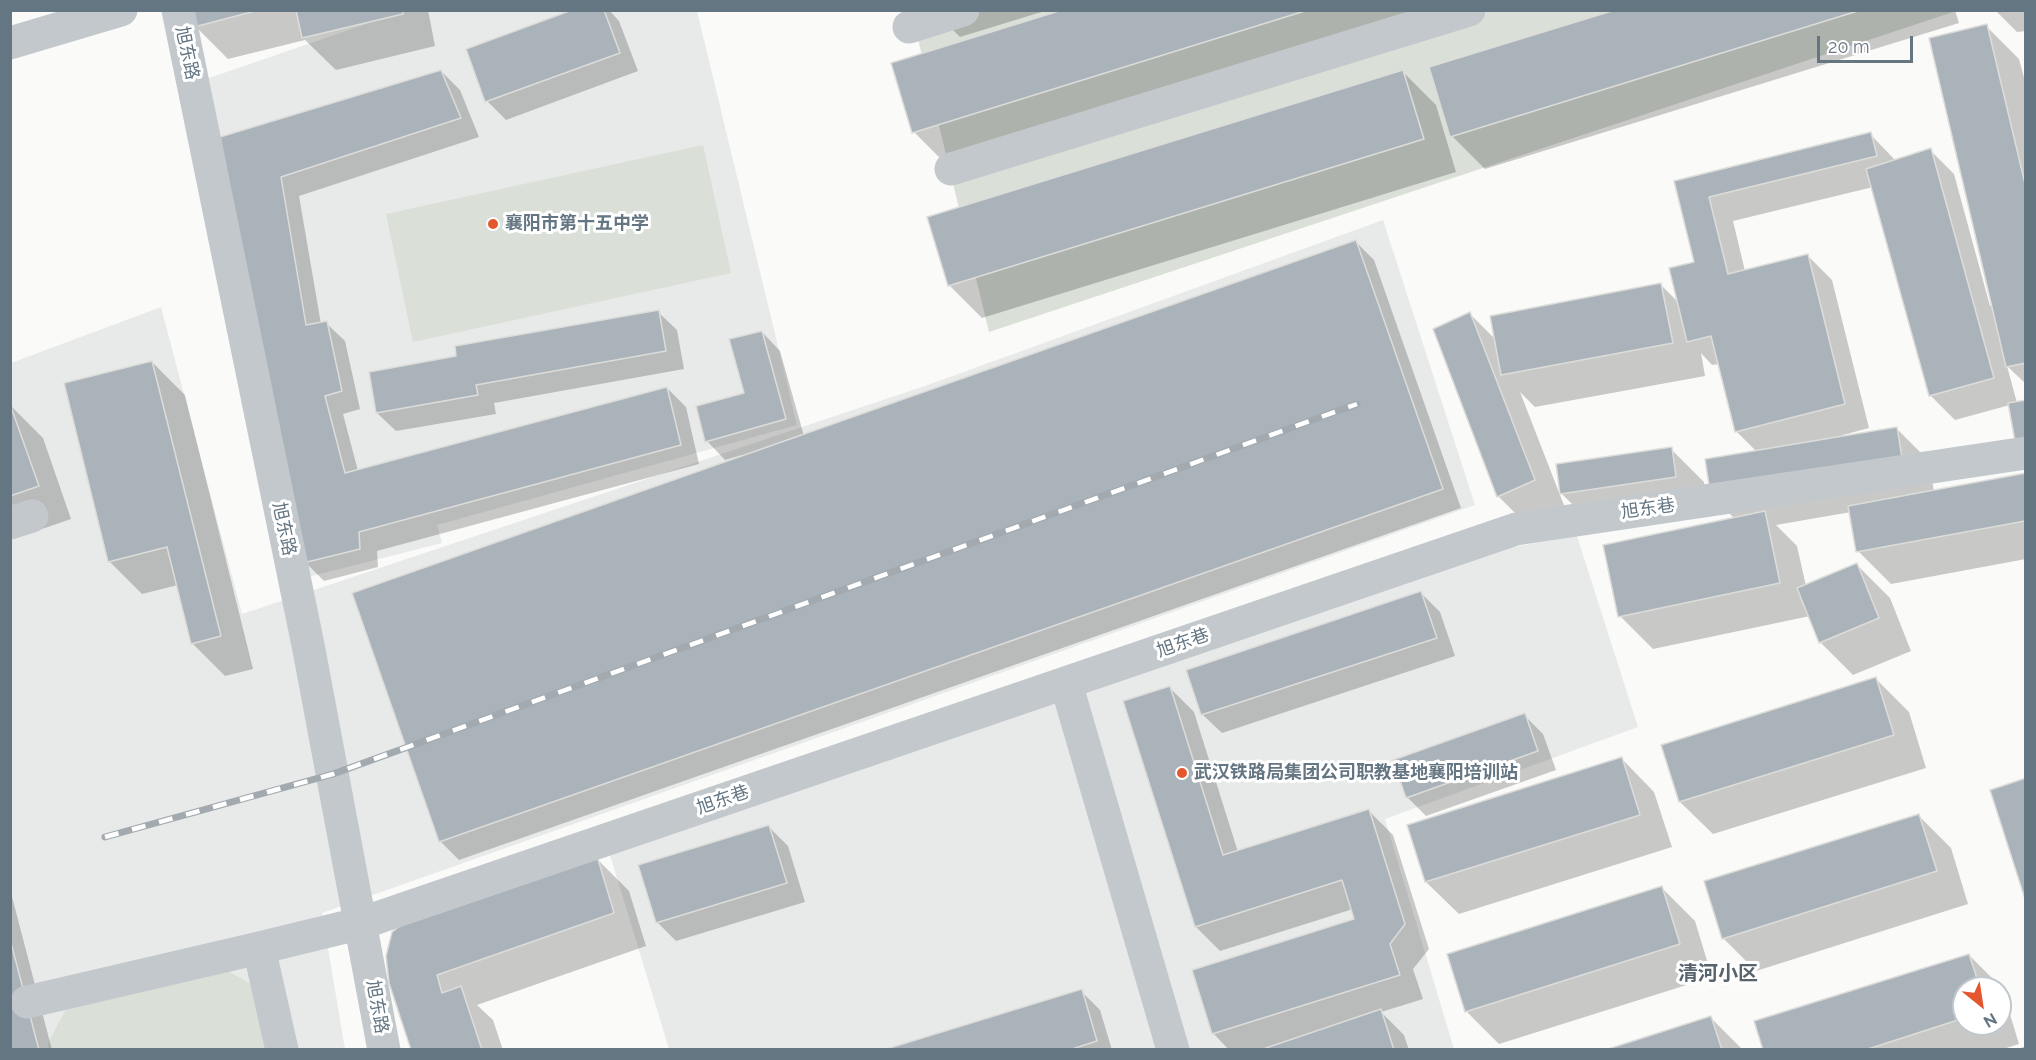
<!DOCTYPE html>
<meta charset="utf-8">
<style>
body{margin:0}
#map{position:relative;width:2036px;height:1060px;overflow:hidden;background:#fafaf8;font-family:Raleway,sans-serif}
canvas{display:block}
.frame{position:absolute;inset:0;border:12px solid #657683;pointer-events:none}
.north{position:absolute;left:1952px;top:976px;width:60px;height:60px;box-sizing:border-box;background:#fff;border:2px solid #c1c8cd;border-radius:50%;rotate:150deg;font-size:16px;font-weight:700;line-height:24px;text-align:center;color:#657683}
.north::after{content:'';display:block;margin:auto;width:21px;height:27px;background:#e4572e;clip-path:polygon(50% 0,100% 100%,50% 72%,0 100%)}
.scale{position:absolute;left:1817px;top:36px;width:96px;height:27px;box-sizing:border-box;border:3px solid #657683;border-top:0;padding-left:8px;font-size:18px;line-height:21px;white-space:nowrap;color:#657683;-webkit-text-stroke:4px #fff;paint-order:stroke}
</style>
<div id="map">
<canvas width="2036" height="1060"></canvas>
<div class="frame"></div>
<div class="north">N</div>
<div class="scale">20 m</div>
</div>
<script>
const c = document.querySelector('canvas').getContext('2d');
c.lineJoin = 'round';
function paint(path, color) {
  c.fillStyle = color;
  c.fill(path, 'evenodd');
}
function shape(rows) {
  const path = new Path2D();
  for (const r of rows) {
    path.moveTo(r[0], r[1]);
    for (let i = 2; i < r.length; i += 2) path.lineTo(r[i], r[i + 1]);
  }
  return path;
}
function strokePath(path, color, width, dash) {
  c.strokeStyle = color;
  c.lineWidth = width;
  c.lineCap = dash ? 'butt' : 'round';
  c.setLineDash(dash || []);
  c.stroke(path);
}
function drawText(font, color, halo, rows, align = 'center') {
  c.font = font + ' Raleway,"Noto Sans SC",sans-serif';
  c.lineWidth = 6;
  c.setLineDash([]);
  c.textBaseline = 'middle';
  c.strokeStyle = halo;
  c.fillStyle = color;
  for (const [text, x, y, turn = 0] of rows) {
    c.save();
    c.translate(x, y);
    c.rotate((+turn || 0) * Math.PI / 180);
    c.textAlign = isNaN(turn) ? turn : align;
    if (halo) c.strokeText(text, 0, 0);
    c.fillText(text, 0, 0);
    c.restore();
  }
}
const built = shape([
 [404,11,697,11,797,425,437,525,442,543,300,579,209,78],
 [1383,220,1475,505,322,913,345,1049,11,1050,11,363,161,307,242,614,925,386],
 [1577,536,1638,727,1385,819,1454,1049,669,1049,610,855,1507,548]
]);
const green = shape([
 [911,10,1956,11,989,332],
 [703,145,731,273,413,342,386,214],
 [217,965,251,984,267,1049,49,1050,48,1043,71,1000]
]);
const shadow = shape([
 [191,10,428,10,435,46,336,70,305,40,228,59,195,26],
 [576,10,609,10,619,21,638,71,506,120,487,101],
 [933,10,1048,10,960,37],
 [1067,10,1418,10,947,165,914,132],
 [1620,10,1955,10,1959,23,1485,169,1452,136],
 [1995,10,2026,10,2026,31,2017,32],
 [1986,26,2019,59,2026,85,2026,384,2007,366,2017,403,1955,420,1930,395,1873,187,1733,221,1745,271,1807,255,1832,280,1869,428,1843,435,1843,437,1896,428,1929,461,1934,492,2026,475,2026,559,1891,584,1858,551,1851,512,1776,525,1797,546,1806,586,1857,565,1890,598,1911,651,1853,675,1820,642,1810,616,1653,649,1620,616,1735,519,1713,497,1757,452,1736,431,1719,364,1712,365,1701,353,1705,376,1535,407,1520,392,1567,513,1531,529,1498,496,1470,314,1496,340,1661,285,1679,303,1695,263,1676,182,1870,134,1896,161,1930,150,1954,174,1990,306,1993,305],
 [441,71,460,90,479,137,299,196,321,324,326,323,345,341,360,409,343,414,358,471,667,388,686,407,699,464,377,551,378,567,324,581,305,562,221,139],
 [1403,72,1436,105,1456,172,982,318,949,285],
 [1356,242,1374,260,1461,508,459,860,440,841,743,457,742,455,725,460,707,441,745,394,762,332,780,351,804,436],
 [658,312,677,330,684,369,494,403,496,414,396,431,377,413,458,357],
 [152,362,185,395,253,669,225,676,192,643,178,585,142,594,109,561],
 [10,405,43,438,71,519,10,540],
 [1671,449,1704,482,1708,510,1595,527,1562,494,1558,465],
 [1421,593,1440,612,1455,656,1222,733,1203,715,1188,670],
 [1876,679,1909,712,1926,768,1713,834,1680,802],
 [1170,688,1194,712,1238,852,1369,811,1393,835,1429,949,1413,969,1423,999,1381,1012,1404,1035,1409,1050,1229,1050,1213,1033,1356,920,1353,909,1220,951,1196,927],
 [1524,715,1543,734,1556,770,1426,816,1407,797],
 [1622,759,1654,792,1672,847,1459,914,1426,882],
 [1918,815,1951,848,1968,904,1756,971,1723,938],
 [769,827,788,846,805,902,676,941,657,922],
 [596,858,629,891,646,946,477,1005,493,1020,503,1050,412,1050,391,983],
 [1662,888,1695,921,1712,977,1499,1044,1466,1011],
 [10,889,52,1050,10,1050],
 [1969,955,2002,988,2019,1044,2000,1050,1764,1050],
 [1964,988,2000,988,2000,1024,1964,1024],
 [1081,991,1100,1010,1112,1050,889,1050],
 [1711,1018,1743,1050,1610,1050],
 [2026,1046,2026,1050,2015,1050]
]);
const building = shape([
 [190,10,259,10,194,27,190,10],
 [296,10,403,10,403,14,302,38,296,10],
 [572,10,604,10,620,53,485,102,466,49,572,10],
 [1062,10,1308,10,912,133,891,63,1062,10],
 [1615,10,1861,10,1450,137,1429,67,1615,10],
 [1987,24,2026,188,2026,363,2006,367,1929,38,1987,24],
 [441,70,461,118,281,177,306,325,327,321,342,391,325,396,345,473,667,387,681,445,359,532,360,549,303,563,220,137,441,70],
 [1403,70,1424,139,948,286,927,217,1403,70],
 [1871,132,1877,156,1709,197,1728,274,1808,254,1845,404,1735,432,1711,336,1687,342,1669,268,1694,262,1674,181,1871,132],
 [1931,148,1994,378,1929,396,1866,169,1931,148],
 [1356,240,1443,489,439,842,352,593,1356,240],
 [1661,283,1673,343,1501,375,1490,316,1661,283],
 [659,310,666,351,476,385,478,395,376,413,369,372,456,356,455,346,659,310],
 [1470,312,1535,480,1497,497,1433,329,1470,312],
 [762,331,786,419,705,442,696,406,744,393,729,339,762,331],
 [152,361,221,636,191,644,167,547,108,562,64,383,152,361],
 [2026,400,2026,440,2015,441,2008,403,2026,400],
 [10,404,39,486,10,496,10,404],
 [1897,427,1903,464,1711,498,1705,459,1897,427],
 [1672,447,1676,477,1560,494,1556,464,1672,447],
 [2026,473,2026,524,2025,521,1856,552,1848,506,2026,473],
 [1765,511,1780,583,1618,617,1603,545,1765,511],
 [1857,563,1879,618,1819,643,1797,588,1857,563],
 [1421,591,1437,638,1201,715,1186,670,1421,591],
 [1876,677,1894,735,1679,802,1661,745,1876,677],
 [1170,686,1223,855,1369,809,1405,924,1390,944,1400,975,1212,1034,1192,970,1354,919,1342,880,1195,927,1123,701,1170,686],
 [1525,713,1538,751,1406,798,1393,760,1525,713],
 [1622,757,1640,815,1425,882,1407,825,1622,757],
 [2026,778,2026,902,1990,790,2026,778],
 [1919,814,1937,871,1722,939,1704,881,1919,814],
 [769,825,787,883,656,923,638,865,769,825],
 [597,856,614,913,437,975,442,993,461,986,482,1050,411,1050,389,983,386,956,392,932,412,917,597,856],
 [1662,886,1680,944,1465,1012,1447,954,1662,886],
 [10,939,39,1050,10,1050,10,939],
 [1969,954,1980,988,1964,988,1964,1018,1865,1050,1763,1050,1754,1021,1969,954],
 [1082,989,1097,1041,1069,1050,883,1050,1082,989],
 [1381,1009,1394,1050,1260,1050,1381,1009],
 [1711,1016,1722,1050,1605,1050,1711,1016]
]);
const minor = shape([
 [178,10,309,650,384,1050],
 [909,27,963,10],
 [10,43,121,10],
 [951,169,1469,10],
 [10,523,32,516],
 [1066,683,1173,1050],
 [27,1002,259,948],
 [282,1050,259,948,362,923,1516,529,2026,453]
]);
const rail = shape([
 [105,837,333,774,1357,404]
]);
const markers = [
 [493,224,6,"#e4572e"],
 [1182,773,6,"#e4572e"]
];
const streetNames = [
 ["旭东路",187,53,78],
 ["旭东巷",1648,509,-8],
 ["旭东路",284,529,78],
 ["旭东巷",1183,643,-19],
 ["旭东巷",723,800,-19],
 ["旭东路",377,1007,80]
];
const poiNames = [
 ["襄阳市第十五中学",505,224],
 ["武汉铁路局集团公司职教基地襄阳培训站",1194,773]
];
const neighbourhoodNames = [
 ["清河小区",1718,974]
];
paint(built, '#e8e9e9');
paint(green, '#dadfd7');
paint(shadow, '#0003');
paint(building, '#aab3b9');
strokePath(building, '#dcdcda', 1.5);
strokePath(minor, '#c3c8cc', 33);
strokePath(rail, '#a2aab0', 7);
strokePath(rail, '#fff', 4.5, [14]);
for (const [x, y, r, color] of markers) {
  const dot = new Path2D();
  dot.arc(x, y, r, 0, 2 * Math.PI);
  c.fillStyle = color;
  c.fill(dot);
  strokePath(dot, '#fff', 2);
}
drawText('18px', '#657683', '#fff', streetNames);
drawText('bold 18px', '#657683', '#fff', poiNames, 'left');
drawText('bold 20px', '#57646e', '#fff', neighbourhoodNames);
</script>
